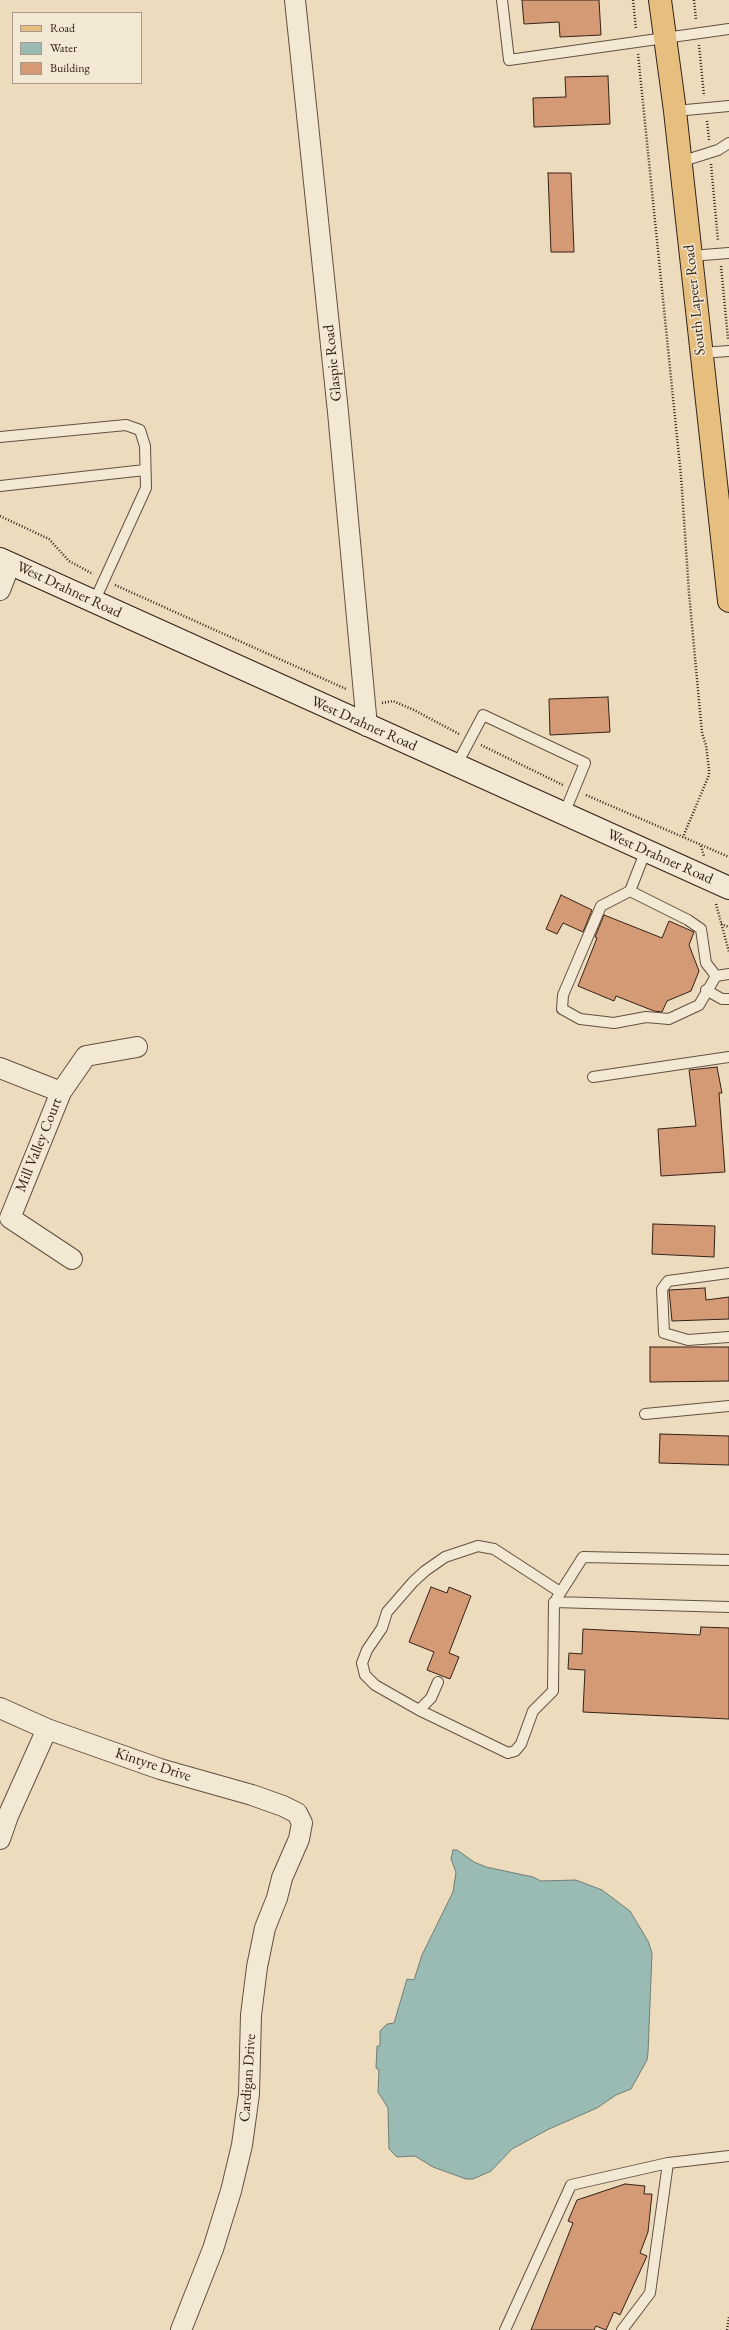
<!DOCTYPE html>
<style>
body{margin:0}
#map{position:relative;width:729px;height:2330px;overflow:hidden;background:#eddbbd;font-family:"EB Garamond",serif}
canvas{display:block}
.legend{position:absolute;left:12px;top:12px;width:130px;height:72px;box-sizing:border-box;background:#f3e8d4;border:1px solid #a79889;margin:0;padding:5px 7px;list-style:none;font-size:12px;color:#342118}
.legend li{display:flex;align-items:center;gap:8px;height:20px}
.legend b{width:20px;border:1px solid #a79889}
</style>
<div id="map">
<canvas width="729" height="2330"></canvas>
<ul class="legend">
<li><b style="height:5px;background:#e6be7e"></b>Road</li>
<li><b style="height:11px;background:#99bbb3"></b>Water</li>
<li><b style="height:11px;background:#d49a76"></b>Building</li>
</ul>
</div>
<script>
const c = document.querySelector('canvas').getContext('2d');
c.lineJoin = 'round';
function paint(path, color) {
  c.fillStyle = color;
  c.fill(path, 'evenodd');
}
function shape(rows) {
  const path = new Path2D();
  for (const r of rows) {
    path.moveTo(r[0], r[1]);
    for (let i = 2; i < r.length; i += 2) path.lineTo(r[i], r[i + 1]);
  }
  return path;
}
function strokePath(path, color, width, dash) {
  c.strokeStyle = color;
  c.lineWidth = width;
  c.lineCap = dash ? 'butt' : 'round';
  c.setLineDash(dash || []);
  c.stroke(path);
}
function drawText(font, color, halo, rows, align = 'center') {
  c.font = font + ' "EB Garamond",serif';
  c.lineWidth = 3;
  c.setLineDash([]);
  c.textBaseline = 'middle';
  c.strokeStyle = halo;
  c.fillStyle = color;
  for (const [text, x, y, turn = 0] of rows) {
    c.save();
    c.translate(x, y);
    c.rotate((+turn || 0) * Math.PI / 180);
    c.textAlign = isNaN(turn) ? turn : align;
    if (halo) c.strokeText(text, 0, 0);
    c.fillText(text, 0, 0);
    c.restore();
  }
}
const water = shape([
 [453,1850,457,1850,474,1862,486,1867,533,1877,541,1881,576,1880,602,1890,630,1911,648,1941,652,1953,648,2053,647,2060,631,2089,616,2095,597,2108,549,2129,512,2149,491,2171,473,2179,466,2179,433,2167,415,2156,397,2157,389,2149,388,2108,378,2092,379,2070,376,2068,377,2046,380,2046,380,2031,387,2024,394,2023,407,1979,414,1980,422,1955,453,1892,456,1872,451,1859,453,1850]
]);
const building = shape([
 [522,0,599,0,601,35,560,37,559,22,524,24,522,0],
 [608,76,610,124,534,127,533,98,566,97,565,77,608,76],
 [548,173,571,173,574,252,551,252,548,173],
 [608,697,610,732,550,735,549,699,608,697],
 [561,895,592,910,583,932,563,923,557,934,546,929,561,895],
 [604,915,662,938,669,921,694,932,689,945,699,971,691,991,667,1001,662,1012,654,1011,616,996,614,1001,578,986,597,938,595,937,604,915],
 [717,1067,722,1093,719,1093,725,1172,661,1176,658,1129,696,1126,689,1070,717,1067],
 [653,1224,715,1226,714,1257,652,1254,653,1224],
 [705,1288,706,1300,729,1297,729,1319,672,1321,669,1290,705,1288],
 [650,1347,729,1347,729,1381,650,1382,650,1347],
 [660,1434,729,1436,729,1465,659,1463,660,1434],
 [431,1587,447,1593,449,1587,471,1596,449,1653,459,1657,450,1679,427,1670,434,1652,409,1642,431,1587],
 [701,1627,729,1628,729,1719,583,1712,585,1670,568,1669,569,1653,582,1654,583,1629,700,1635,701,1627],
 [625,2184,645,2186,644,2194,652,2194,648,2232,640,2253,647,2256,620,2315,614,2312,606,2330,596,2326,594,2330,531,2330,573,2223,568,2221,577,2200,625,2184]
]);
const path = shape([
 [633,0,636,29],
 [694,0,696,20],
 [699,45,704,96],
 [638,54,681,476,689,593,702,733,706,745,709,770,709,775,683,837],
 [707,121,709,140],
 [711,164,718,241],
 [721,266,728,339],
 [0,516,49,539,69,561,93,574],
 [115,585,346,689],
 [382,703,393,701,414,710,459,734],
 [481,745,563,785],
 [586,795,729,857],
 [701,846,704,856],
 [716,904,729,952],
 [721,924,729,927],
 [727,2330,729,2317]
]);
const lane = shape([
 [502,0,509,60,729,29],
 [675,111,729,106],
 [680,162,718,150,729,143],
 [690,256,729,253],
 [701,353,729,351],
 [0,437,126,425,140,430,145,446,146,488,94,602],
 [0,486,145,470],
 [456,766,483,715,585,763,564,814],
 [646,850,630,891,601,906,563,995,562,1009,580,1019,614,1023,646,1017,669,1019,699,1005,716,976,729,974],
 [630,891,688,920,701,929,706,963,716,976],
 [706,990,722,999,729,999],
 [593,1077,729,1057],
 [729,1273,668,1281,662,1289,664,1333,688,1340,729,1337],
 [645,1414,729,1406],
 [557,1598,583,1557,729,1560],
 [438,1682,431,1698,419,1710,375,1685,365,1675,362,1663,367,1650,382,1628,387,1612,413,1582,425,1571,445,1557,478,1546,494,1549,560,1592],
 [419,1710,508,1753,515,1751,521,1744,533,1711,553,1691,554,1602,729,1607],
 [505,2330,571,2185,668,2163],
 [622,2330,650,2293,668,2163,729,2156]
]);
const street = shape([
 [295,0,338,412,367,726],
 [0,590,10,564],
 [0,1068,61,1092],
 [72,1259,10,1218,61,1092,86,1056,137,1047],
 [0,1708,47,1729,160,1769,252,1795,283,1806,297,1813,302,1823,299,1839,282,1878,277,1898,265,1928,257,1967,251,2015,249,2094,242,2145,231,2191,213,2249,181,2330],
 [0,1839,8,1816,47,1729]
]);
const secondary = shape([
 [0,559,729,888]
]);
const primary = shape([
 [660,0,675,111,729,601]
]);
const streetNames = [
 ["South Lapeer Road",695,300,-96],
 ["Glaspie Road",333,363,-96],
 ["West Drahner Road",69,590,25],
 ["West Drahner Road",364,724,24],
 ["West Drahner Road",660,857,24],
 ["Mill Valley Court",39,1145,-68],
 ["Kintyre Drive",153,1765,18],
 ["Cardigan Drive",248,2078,-86]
];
paint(water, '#99bbb3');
strokePath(water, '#717d75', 1);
paint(building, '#d49a76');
strokePath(building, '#342118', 1);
strokePath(lane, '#625041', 12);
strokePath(street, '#625041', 22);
strokePath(secondary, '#342118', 24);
strokePath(primary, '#342118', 24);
strokePath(path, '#342118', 2.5, [1, 2]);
strokePath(lane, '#f3e8d4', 10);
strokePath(street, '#f3e8d4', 20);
strokePath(secondary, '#f3e8d4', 22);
strokePath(primary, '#e6be7e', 22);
drawText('15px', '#342118', '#f3e8d4', streetNames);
</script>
